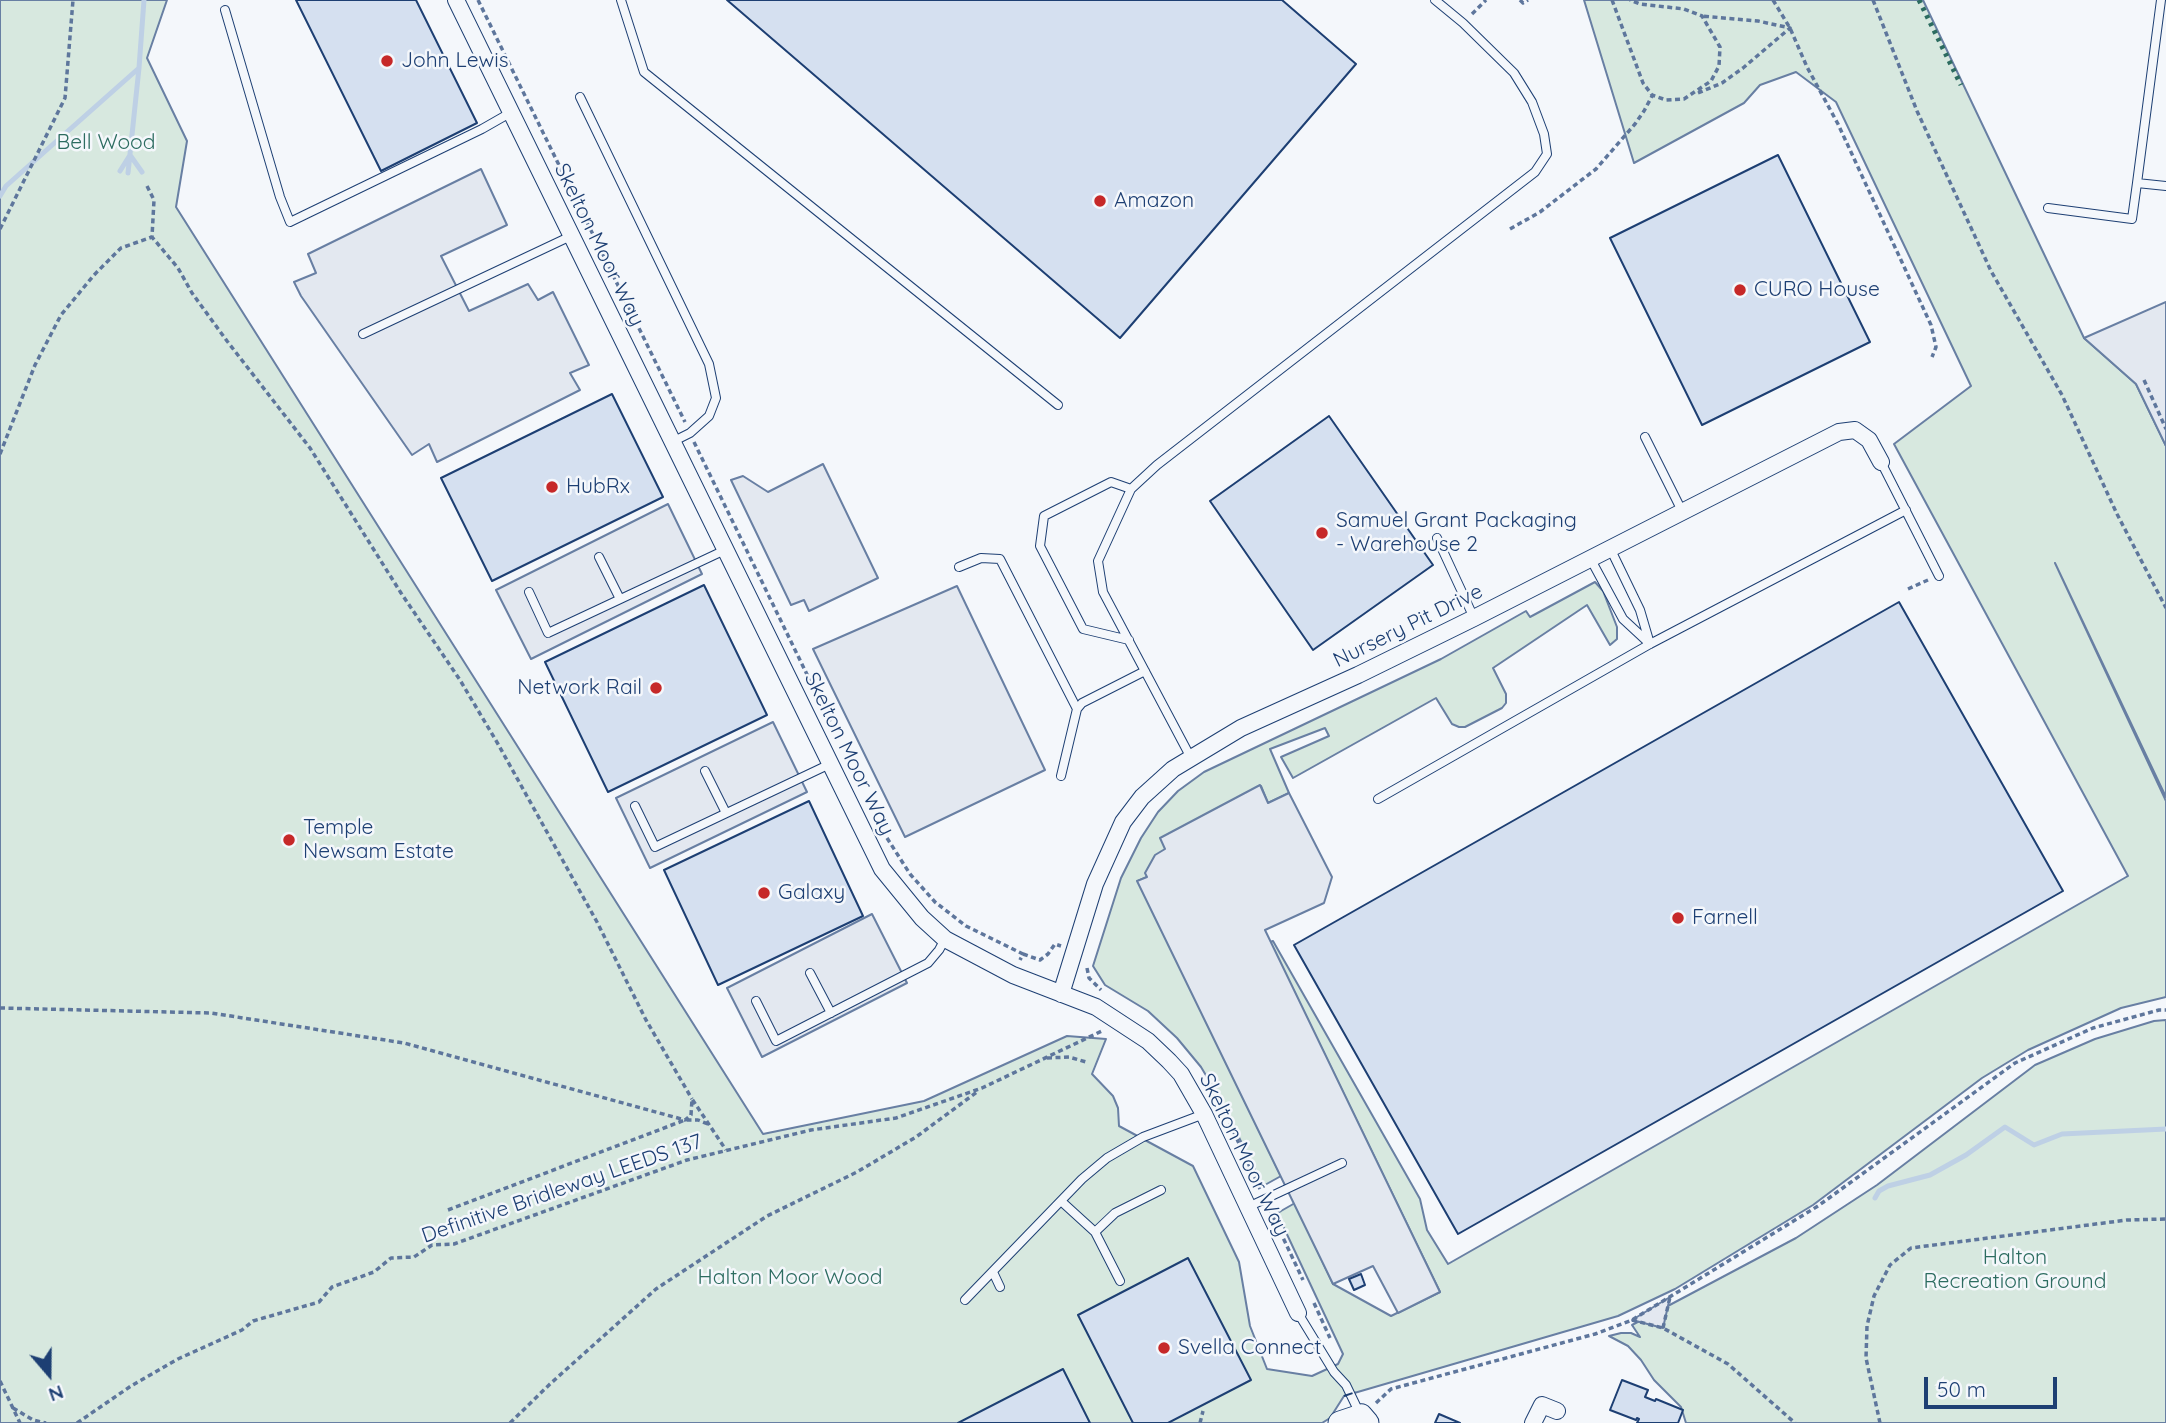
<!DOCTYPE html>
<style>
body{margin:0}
#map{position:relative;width:2166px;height:1423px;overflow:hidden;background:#f4f7fb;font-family:Quicksand,sans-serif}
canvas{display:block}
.north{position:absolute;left:14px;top:1339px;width:70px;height:70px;-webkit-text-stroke:5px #f4f7fb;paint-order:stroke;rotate:160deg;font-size:19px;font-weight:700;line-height:28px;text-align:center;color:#1d3f73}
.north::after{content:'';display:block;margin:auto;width:24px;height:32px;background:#1d3f73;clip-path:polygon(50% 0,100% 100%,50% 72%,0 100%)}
.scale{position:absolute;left:1924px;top:1377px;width:133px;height:32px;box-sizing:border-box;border:4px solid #1d3f73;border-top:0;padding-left:9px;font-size:21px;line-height:24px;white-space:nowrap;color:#1d3f73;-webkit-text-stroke:5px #f4f7fb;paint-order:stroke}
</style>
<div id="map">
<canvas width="2166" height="1423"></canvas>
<div class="north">N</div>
<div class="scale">50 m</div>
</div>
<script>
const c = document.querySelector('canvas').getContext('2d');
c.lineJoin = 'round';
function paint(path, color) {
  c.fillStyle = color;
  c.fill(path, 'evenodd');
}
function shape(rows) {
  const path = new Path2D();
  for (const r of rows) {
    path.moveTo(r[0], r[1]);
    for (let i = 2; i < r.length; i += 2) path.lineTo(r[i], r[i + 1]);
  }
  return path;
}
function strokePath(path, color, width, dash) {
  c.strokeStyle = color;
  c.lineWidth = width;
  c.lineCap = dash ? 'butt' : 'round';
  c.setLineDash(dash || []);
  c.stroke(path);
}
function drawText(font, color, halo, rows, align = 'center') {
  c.font = font + ' Quicksand,sans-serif';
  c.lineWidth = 5;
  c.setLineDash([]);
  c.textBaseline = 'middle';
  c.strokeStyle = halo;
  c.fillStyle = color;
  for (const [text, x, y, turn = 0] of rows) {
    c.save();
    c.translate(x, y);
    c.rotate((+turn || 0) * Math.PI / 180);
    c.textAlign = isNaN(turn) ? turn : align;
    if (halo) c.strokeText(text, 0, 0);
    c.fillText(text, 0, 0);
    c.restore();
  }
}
const green = shape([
 [0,0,167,0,147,58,187,141,176,207,763,1134,924,1101,1067,1036,1106,1039,1092,1074,1113,1096,1118,1108,1119,1126,1193,1166,1239,1262,1250,1326,1267,1369,1312,1376,1338,1364,1343,1354,1277,1213,1281,1211,1295,1203,1333,1284,1391,1316,1440,1292,1270,942,1273,941,1420,1199,1427,1230,1448,1264,2128,876,1894,444,1971,386,1836,102,1796,72,1760,85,1744,103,1634,163,1584,0,1923,0,2084,338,2136,384,2166,446,2166,797,2055,563,2166,801,2166,997,2121,1008,2028,1050,1982,1078,1813,1205,1675,1289,1618,1316,1344,1396,1330,1418,1322,1423,0,1423,0,0],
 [1595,582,1603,591,1617,627,1617,639,1610,645,1587,605,1493,668,1506,694,1506,703,1502,708,1465,727,1459,727,1452,724,1436,698,1293,778,1281,757,1329,736,1325,728,1270,749,1289,793,1268,803,1261,786,1165,849,1147,877,1138,881,1281,1176,1263,1186,1220,1099,1201,1067,1177,1038,1148,1011,1105,985,1093,966,1121,878,1141,838,1158,812,1178,791,1204,772,1441,659,1526,611,1530,617,1595,582],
 [2166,1020,2166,1423,1686,1423,1681,1407,1654,1380,1641,1360,1628,1346,1609,1336,1621,1333,1631,1333,1640,1337,1632,1325,1796,1238,1877,1185,2035,1065,2095,1039,2154,1021,2166,1020]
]);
const parking = shape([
 [481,169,507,225,441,256,469,311,528,284,538,300,553,292,589,365,570,373,580,390,437,462,429,444,412,455,301,296,294,282,316,273,308,254,481,169],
 [2166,302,2166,446,2136,384,2084,338,2166,302],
 [823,464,878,578,809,611,804,600,791,605,731,480,743,476,768,492,823,464],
 [668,504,702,574,531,659,496,590,668,504],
 [957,586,1045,770,905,837,813,649,957,586],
 [773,722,807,792,650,868,616,798,773,722],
 [1260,785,1268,803,1289,793,1332,877,1324,903,1265,930,1440,1292,1398,1313,1373,1266,1333,1284,1137,881,1147,877,1145,873,1155,855,1165,849,1160,838,1260,785],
 [872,914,907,983,762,1057,727,988,872,914],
 [1670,1297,1663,1328,1632,1320,1670,1297]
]);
const stream = shape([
 [120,171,130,155,142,172],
 [128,173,139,68],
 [0,196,6,186,139,68,144,0],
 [1875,1198,1879,1191,1888,1186,1930,1175,1966,1155,2005,1127,2034,1145,2062,1134,2166,1129]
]);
const building = shape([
 [296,0,416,0,477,123,381,171,296,0],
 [727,0,1282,0,1356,64,1120,338,727,0],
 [1778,155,1870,342,1702,425,1610,238,1778,155],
 [612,394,663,497,492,581,441,478,612,394],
 [1329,416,1433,565,1313,650,1210,501,1329,416],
 [704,585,767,715,608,792,545,662,704,585],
 [1899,602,2063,891,1458,1234,1294,945,1899,602],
 [809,801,863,916,718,985,664,870,809,801],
 [1188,1258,1251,1380,1168,1423,1133,1423,1078,1315,1188,1258],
 [1361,1274,1365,1285,1354,1290,1349,1279,1361,1274],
 [1063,1369,1090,1423,958,1423,1063,1369],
 [1622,1380,1648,1390,1645,1397,1655,1401,1656,1399,1683,1410,1678,1423,1637,1423,1639,1419,1637,1418,1636,1420,1610,1410,1622,1380],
 [1439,1414,1460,1423,1435,1423,1439,1414]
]);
const path = shape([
 [478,0,685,422],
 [1520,0,1523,3,1528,0],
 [1612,0,1643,83,1652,95,1666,100,1684,99,1711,81,1719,66,1720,47,1702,16,1684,9,1640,4,1630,0],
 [1773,0,1790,28,1807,67,1838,124,1931,325,1936,347,1932,357],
 [1873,0,1917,111,1991,271,2062,395,2117,514,2166,608],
 [1472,14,1486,0],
 [1698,93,1722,83,1743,68,1790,28,1758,21,1702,16],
 [147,186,154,200,152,237,178,268,192,293,227,341,310,448,401,593,460,680,498,744,597,922,646,1020,692,1099],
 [0,229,65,98,73,0],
 [1510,229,1540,212,1596,169,1635,124,1644,111,1652,96],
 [2144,380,2166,429],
 [694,442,833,728],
 [0,454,35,365,61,315,94,275,121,248,152,237],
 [1908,589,1928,580],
 [887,838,910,874,935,902,966,926,1023,954,1020,960],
 [1023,954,1040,960,1048,954,1055,944,1061,946],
 [1087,968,1089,978,1101,990],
 [0,1008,211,1013,404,1043,685,1120,691,1115,692,1099,726,1150],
 [1047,1058,1069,1057,1086,1062],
 [1209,1086,1219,1100,1260,1189],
 [1269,1208,1303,1280],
 [448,1210,685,1120,698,1120,708,1124],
 [1314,1303,1330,1338],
 [1632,1320,1663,1328,1728,1364,1795,1423],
 [1663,1328,1670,1297],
 [0,1381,20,1423],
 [1376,1403,1391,1389,1595,1334,1632,1320,1818,1206,2015,1063,2093,1028,2159,1010,2166,1010],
 [13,1408,33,1420,46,1423],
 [77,1423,131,1386,178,1359,242,1330,253,1321,319,1302,332,1287,374,1272,391,1258,414,1257,432,1245,454,1244,687,1160,811,1130,896,1118,982,1088,1104,1030],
 [510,1423,550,1384,656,1289,767,1216,857,1172,916,1137,977,1092],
 [1200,1423,1203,1411],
 [1880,1423,1866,1358,1867,1326,1874,1296,1890,1265,1911,1248,2127,1220,2166,1219]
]);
const lane = shape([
 [621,0,644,72,1058,405],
 [225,10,280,197,290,222,482,129,510,113],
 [580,97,709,364,716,398,709,416,690,433,672,442],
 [2137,183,2161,0],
 [2048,208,2132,219,2137,183,2166,186],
 [363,334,571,236],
 [1645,437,1682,511],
 [1881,462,1939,576],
 [1437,538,1474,618],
 [599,557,620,599],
 [1590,558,1623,619,1650,644,1640,610,1610,548],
 [959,567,981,558,1000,559,1077,709],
 [529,592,548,633,725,550],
 [1129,640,1083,629,1040,546,1044,516,1111,482,1131,489],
 [1191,758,1103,592,1098,561,1131,489,1157,465,1535,172,1547,154,1544,134,1532,102,1514,73,1463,23,1435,0],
 [705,771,726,813],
 [1061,776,1077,709,1082,703,1145,671],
 [1378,799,1650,644,1906,510],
 [635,806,655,847,830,764],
 [810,973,831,1013],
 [756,1001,776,1041,928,963,939,950,945,939],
 [1061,1201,1095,1232,1120,1281],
 [1248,1207,1342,1163],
 [1095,1232,1115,1213,1161,1190],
 [993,1272,1000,1287],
 [965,1300,1082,1179,1107,1158,1143,1137,1204,1114],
 [1298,1313,1334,1372,1346,1385,1360,1414]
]);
const street = shape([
 [456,0,882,869,922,918,945,939,1013,975,1096,1007,1148,1041,1169,1061,1181,1074,1204,1114,1298,1313],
 [1061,994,1095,884,1123,822,1142,797,1173,769,1241,728,1358,675,1474,618,1839,432,1855,430,1869,440,1881,462],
 [1533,1423,1542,1405,1557,1411]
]);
const secondary = shape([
 [1340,1423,1361,1416,1367,1423]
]);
const hedge = shape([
 [1919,0,1961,85]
]);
const fence = shape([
 [1344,1396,1356,1392]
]);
const markers = [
 [387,61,7,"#c62828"],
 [1100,201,7,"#c62828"],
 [1740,290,7,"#c62828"],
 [552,487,7,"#c62828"],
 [1322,533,7,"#c62828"],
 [656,688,7,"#c62828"],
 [289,840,7,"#c62828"],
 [764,893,7,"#c62828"],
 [1678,918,7,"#c62828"],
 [1164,1348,7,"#c62828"]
];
const poiNames = [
 ["John Lewis",401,61],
 ["Amazon",1114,201],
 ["CURO House",1754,290],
 ["HubRx",566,487],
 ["Samuel Grant Packaging",1336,521],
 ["- Warehouse 2",1336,545],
 ["Network Rail",642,688,"right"],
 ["Temple",303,828],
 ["Newsam Estate",303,852],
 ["Galaxy",778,893],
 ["Farnell",1692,918],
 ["Svella Connect",1178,1348]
];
const parkNames = [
 ["Bell Wood",106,143],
 ["Halton",2015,1258],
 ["Recreation Ground",2015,1282],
 ["Halton Moor Wood",790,1278]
];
const streetNames = [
 ["Skelton Moor Way",599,245,64],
 ["Nursery Pit Drive",1408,626,-26],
 ["Skelton Moor Way",849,754,64],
 ["Skelton Moor Way",1244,1155,64],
 ["Definitive Bridleway LEEDS 137",562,1189,-19]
];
paint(green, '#d7e8df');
strokePath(green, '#687fa3', 2);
paint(parking, '#e3e8f0');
strokePath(parking, '#687fa3', 2);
strokePath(stream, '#bed0e5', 5);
paint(building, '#d5e0f0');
strokePath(building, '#1d3f73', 2);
strokePath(lane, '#1d3f73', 10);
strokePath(street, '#1d3f73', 18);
strokePath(secondary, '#1d3f73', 25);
strokePath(path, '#5e769c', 3.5, [5, 3.5]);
strokePath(lane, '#f4f7fb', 8);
strokePath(street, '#f4f7fb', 16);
strokePath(secondary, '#f4f7fb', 23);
strokePath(hedge, '#2c6c60', 5, [3.5, 5]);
strokePath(fence, '#1d3f73', 2, [9, 3.5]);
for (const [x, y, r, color] of markers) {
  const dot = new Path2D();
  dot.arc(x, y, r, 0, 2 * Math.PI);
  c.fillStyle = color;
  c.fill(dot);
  strokePath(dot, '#f4f7fb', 2.5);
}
drawText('21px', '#1d3f73', '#f4f7fb', poiNames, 'left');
drawText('21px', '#2c6c60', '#f4f7fb', parkNames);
drawText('21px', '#1d3f73', '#f4f7fb', streetNames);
</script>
